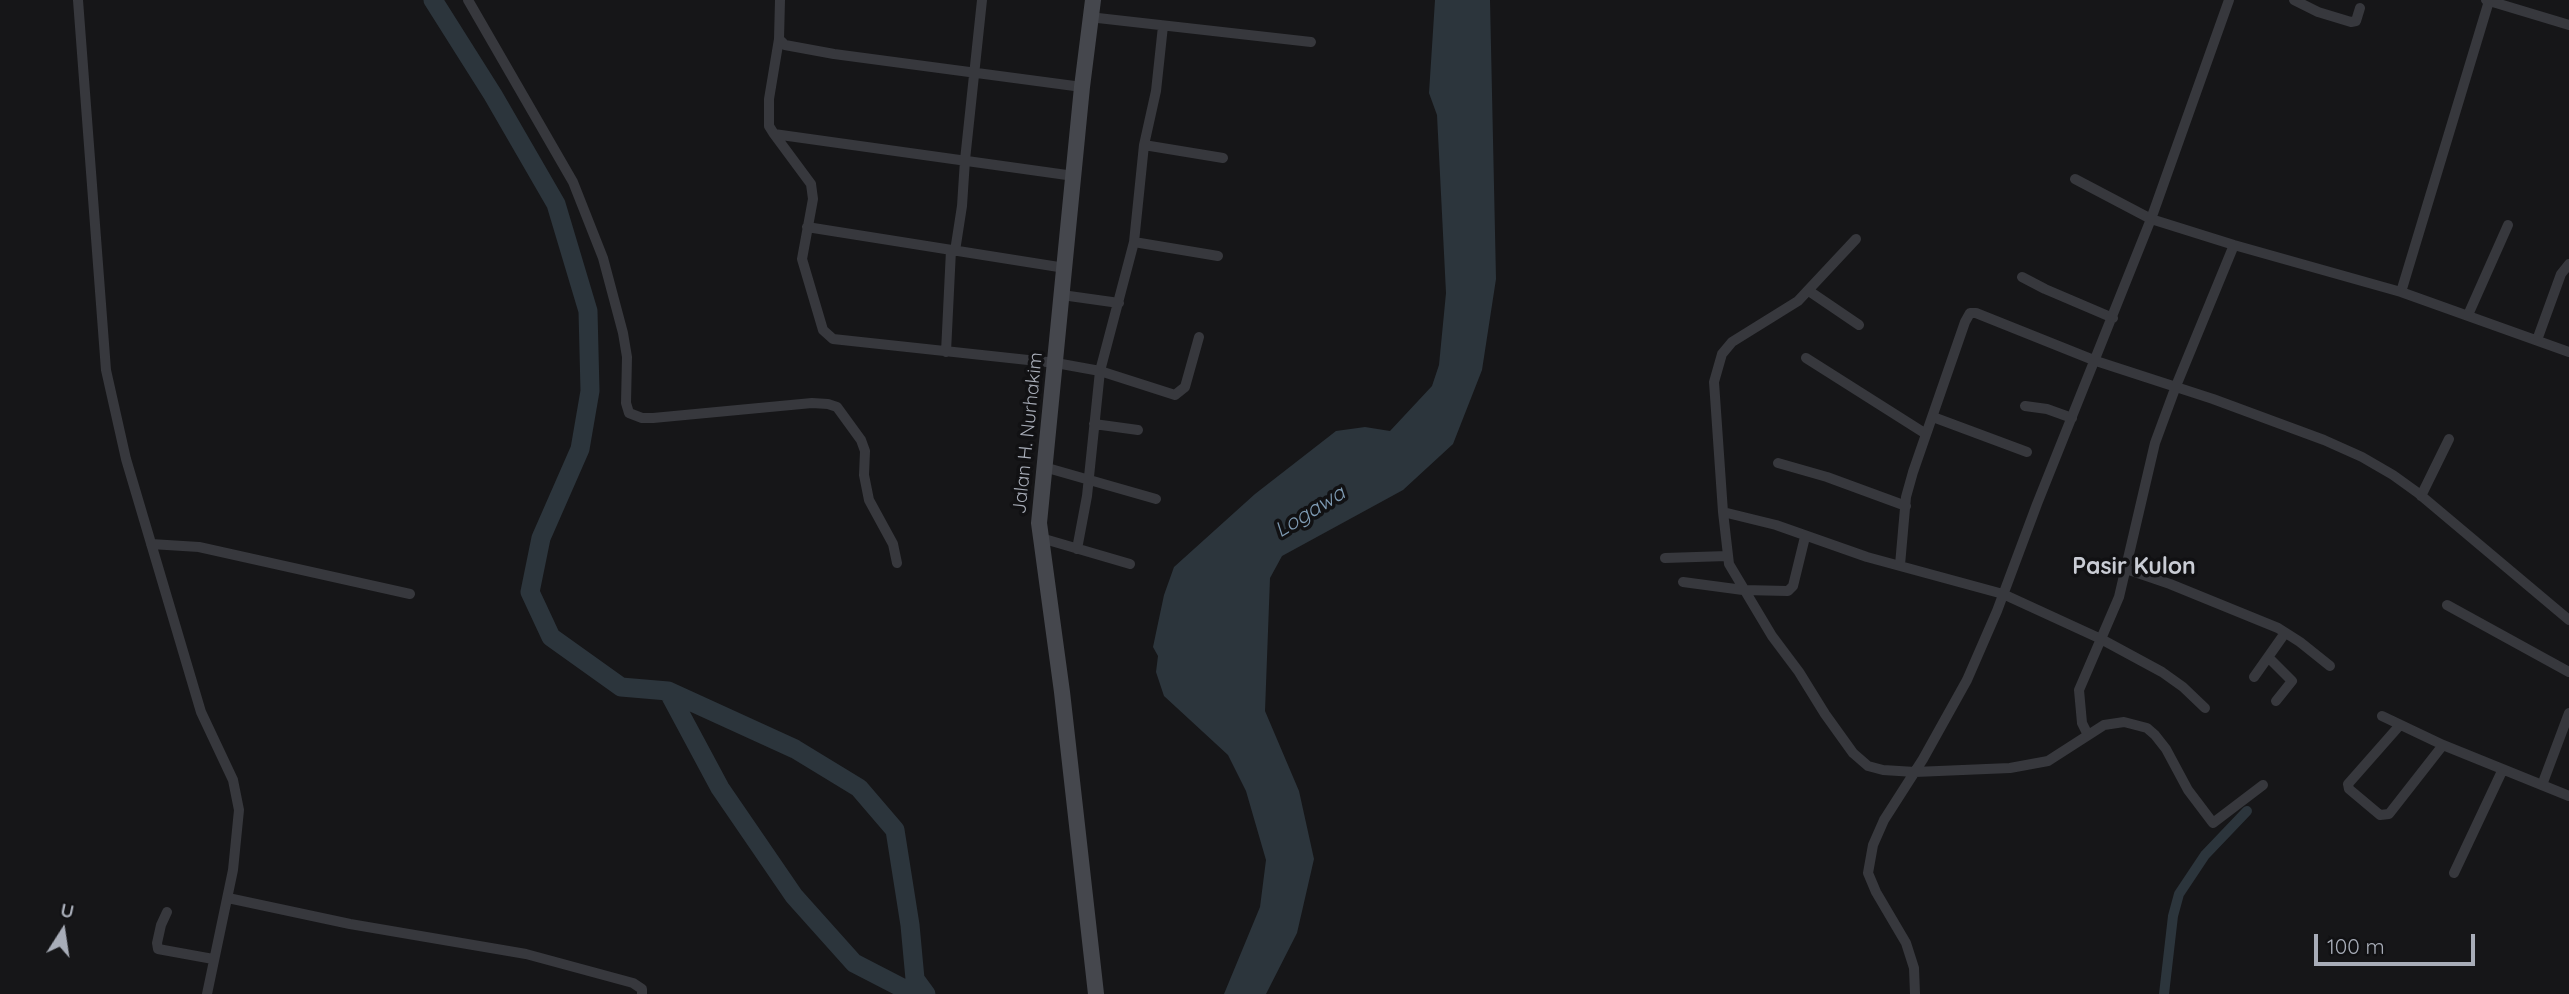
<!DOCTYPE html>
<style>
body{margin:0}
#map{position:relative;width:2569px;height:994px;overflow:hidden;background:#161618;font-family:Quicksand,sans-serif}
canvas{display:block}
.north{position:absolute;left:28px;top:896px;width:70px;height:70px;-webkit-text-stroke:5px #111113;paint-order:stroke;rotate:12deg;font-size:19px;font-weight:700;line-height:28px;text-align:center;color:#a8adb8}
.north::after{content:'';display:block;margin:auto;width:24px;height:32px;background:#a8adb8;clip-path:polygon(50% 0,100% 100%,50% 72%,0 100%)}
.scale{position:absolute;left:2314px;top:934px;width:161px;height:32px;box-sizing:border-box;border:4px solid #a8adb8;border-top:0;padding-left:9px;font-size:21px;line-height:24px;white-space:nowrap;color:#a8adb8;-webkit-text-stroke:5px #111113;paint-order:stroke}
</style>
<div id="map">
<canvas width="2569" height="994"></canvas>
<div class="north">U</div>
<div class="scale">100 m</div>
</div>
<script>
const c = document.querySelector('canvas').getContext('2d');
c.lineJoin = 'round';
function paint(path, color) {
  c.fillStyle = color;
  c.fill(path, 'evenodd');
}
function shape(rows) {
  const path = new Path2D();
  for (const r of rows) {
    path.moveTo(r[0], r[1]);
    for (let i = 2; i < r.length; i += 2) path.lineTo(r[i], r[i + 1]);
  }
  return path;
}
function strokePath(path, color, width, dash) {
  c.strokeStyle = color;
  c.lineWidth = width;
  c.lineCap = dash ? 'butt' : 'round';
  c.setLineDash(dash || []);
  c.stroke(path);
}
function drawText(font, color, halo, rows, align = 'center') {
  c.font = font + ' Quicksand,sans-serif';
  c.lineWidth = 7;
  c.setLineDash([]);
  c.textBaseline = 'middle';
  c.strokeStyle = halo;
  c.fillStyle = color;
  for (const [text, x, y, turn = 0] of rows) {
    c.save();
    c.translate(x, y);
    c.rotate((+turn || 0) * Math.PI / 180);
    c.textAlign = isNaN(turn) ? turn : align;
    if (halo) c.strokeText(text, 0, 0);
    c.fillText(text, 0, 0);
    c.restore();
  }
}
const water = shape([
 [1435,0,1490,0,1496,279,1482,370,1453,444,1403,490,1282,556,1270,578,1265,711,1299,791,1314,859,1297,933,1266,994,1224,994,1260,907,1266,860,1246,791,1228,755,1164,696,1156,672,1158,656,1153,647,1164,595,1174,567,1255,494,1336,431,1365,427,1390,431,1432,386,1439,365,1446,293,1437,115,1429,93]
]);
const canal = shape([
 [2164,994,2173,916,2179,894,2205,855,2247,811]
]);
const river = shape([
 [433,0,493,95,556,204,588,311,590,391,580,449,541,538,530,592,551,637,621,687,668,691,795,749,859,788,895,830,910,925,915,979,926,994],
 [668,691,720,788,794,896,854,963,914,994]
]);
const street = shape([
 [78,0,106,370,126,459,201,712,233,780,239,810,233,870,207,994],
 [468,0,573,182,603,258,623,333,627,357,626,403,629,413,642,418,653,418,812,403,828,404,837,407,861,440,865,451,864,475,869,500,893,544,897,563],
 [780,0,779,39,785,45,834,54,1082,87],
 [2229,0,2151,219,2234,245,2401,292,2569,352],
 [2294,0,2318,12,2351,22,2356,21,2360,8],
 [2486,0,2569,25],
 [1089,17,1311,42],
 [774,134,769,126,769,99,779,39],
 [1144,145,1223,158],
 [1074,176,774,134,811,184,813,199,802,259,823,330,833,339,1056,363,1100,371,1175,395,1185,387,1199,337],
 [807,227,1065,268],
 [1856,239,1798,301,1732,342,1722,354,1714,382,1723,512,1729,564,1772,636,1799,672,1825,714,1853,753,1868,766,1883,770,1915,772,2010,768,2048,761,2104,725,2124,722,2147,728,2155,735,2166,749,2188,790,2213,823,2263,785],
 [1134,242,1218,256],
 [955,251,962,206,965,160,982,0],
 [2022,277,2045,289,2113,318],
 [1809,291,1859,325],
 [2401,292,2489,1],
 [1062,295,1119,303],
 [2468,315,2508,225],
 [2537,340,2561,274,2569,264],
 [946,352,951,250],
 [1806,358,1926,434],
 [2025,406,2047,409,2072,418],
 [1933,417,2027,452],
 [1094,424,1138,430],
 [1778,463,1827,477,1906,506],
 [1044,467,1156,499],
 [2421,496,2449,439],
 [1723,512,1776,525,1867,557,2003,594,2101,639,2162,672,2183,687,2205,708],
 [1041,538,1130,564],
 [151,544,199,547,410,594],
 [1077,549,1087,496,1100,371,1134,242,1144,145,1156,91,1163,26],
 [1665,558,1727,556],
 [1900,565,1906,497,1913,472,1965,322,1970,313,1976,313,2096,361,2213,399,2324,440,2362,457,2393,475,2418,493,2569,620],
 [2126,569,2170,584,2278,628,2300,642,2330,666],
 [1683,582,1743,590,1788,591,1793,586,1805,537],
 [2447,605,2569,672],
 [2268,657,2292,681,2276,701],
 [2254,677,2285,633],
 [2382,716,2443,745,2569,796],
 [2400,725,2348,784,2349,789,2380,815,2389,814,2443,745],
 [2088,735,2082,723,2079,690,2119,597,2155,443,2176,386,2234,245],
 [2542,785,2569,713],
 [2454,873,2503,769],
 [228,898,350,924,526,954,633,983,642,989,642,994],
 [167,912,161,925,157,943,158,949,213,959],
 [1915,994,1914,968,1906,943,1876,892,1868,873,1873,845,1884,820,1923,759,1967,680,1997,611,2037,504,2151,219,2075,179]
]);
const secondary = shape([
 [1093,0,1082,87,1039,523,1062,692,1096,994]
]);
const streetNames = [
 ["Jalan H. Nurhakim",1028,433,-84]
];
const waterNames = [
 ["Logawa",1310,512,-32]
];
const quarterNames = [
 ["Pasir Kulon",2134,567]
];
paint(water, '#2c353c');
strokePath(canal, '#2c353c', 10);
strokePath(river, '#2c353c', 19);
strokePath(street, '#37383d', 10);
strokePath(secondary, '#45474d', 16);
drawText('19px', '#a8adb8', '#111113', streetNames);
drawText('italic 21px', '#7f9bb3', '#111113', waterNames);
drawText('bold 23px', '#c9ccd4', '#111113', quarterNames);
</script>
